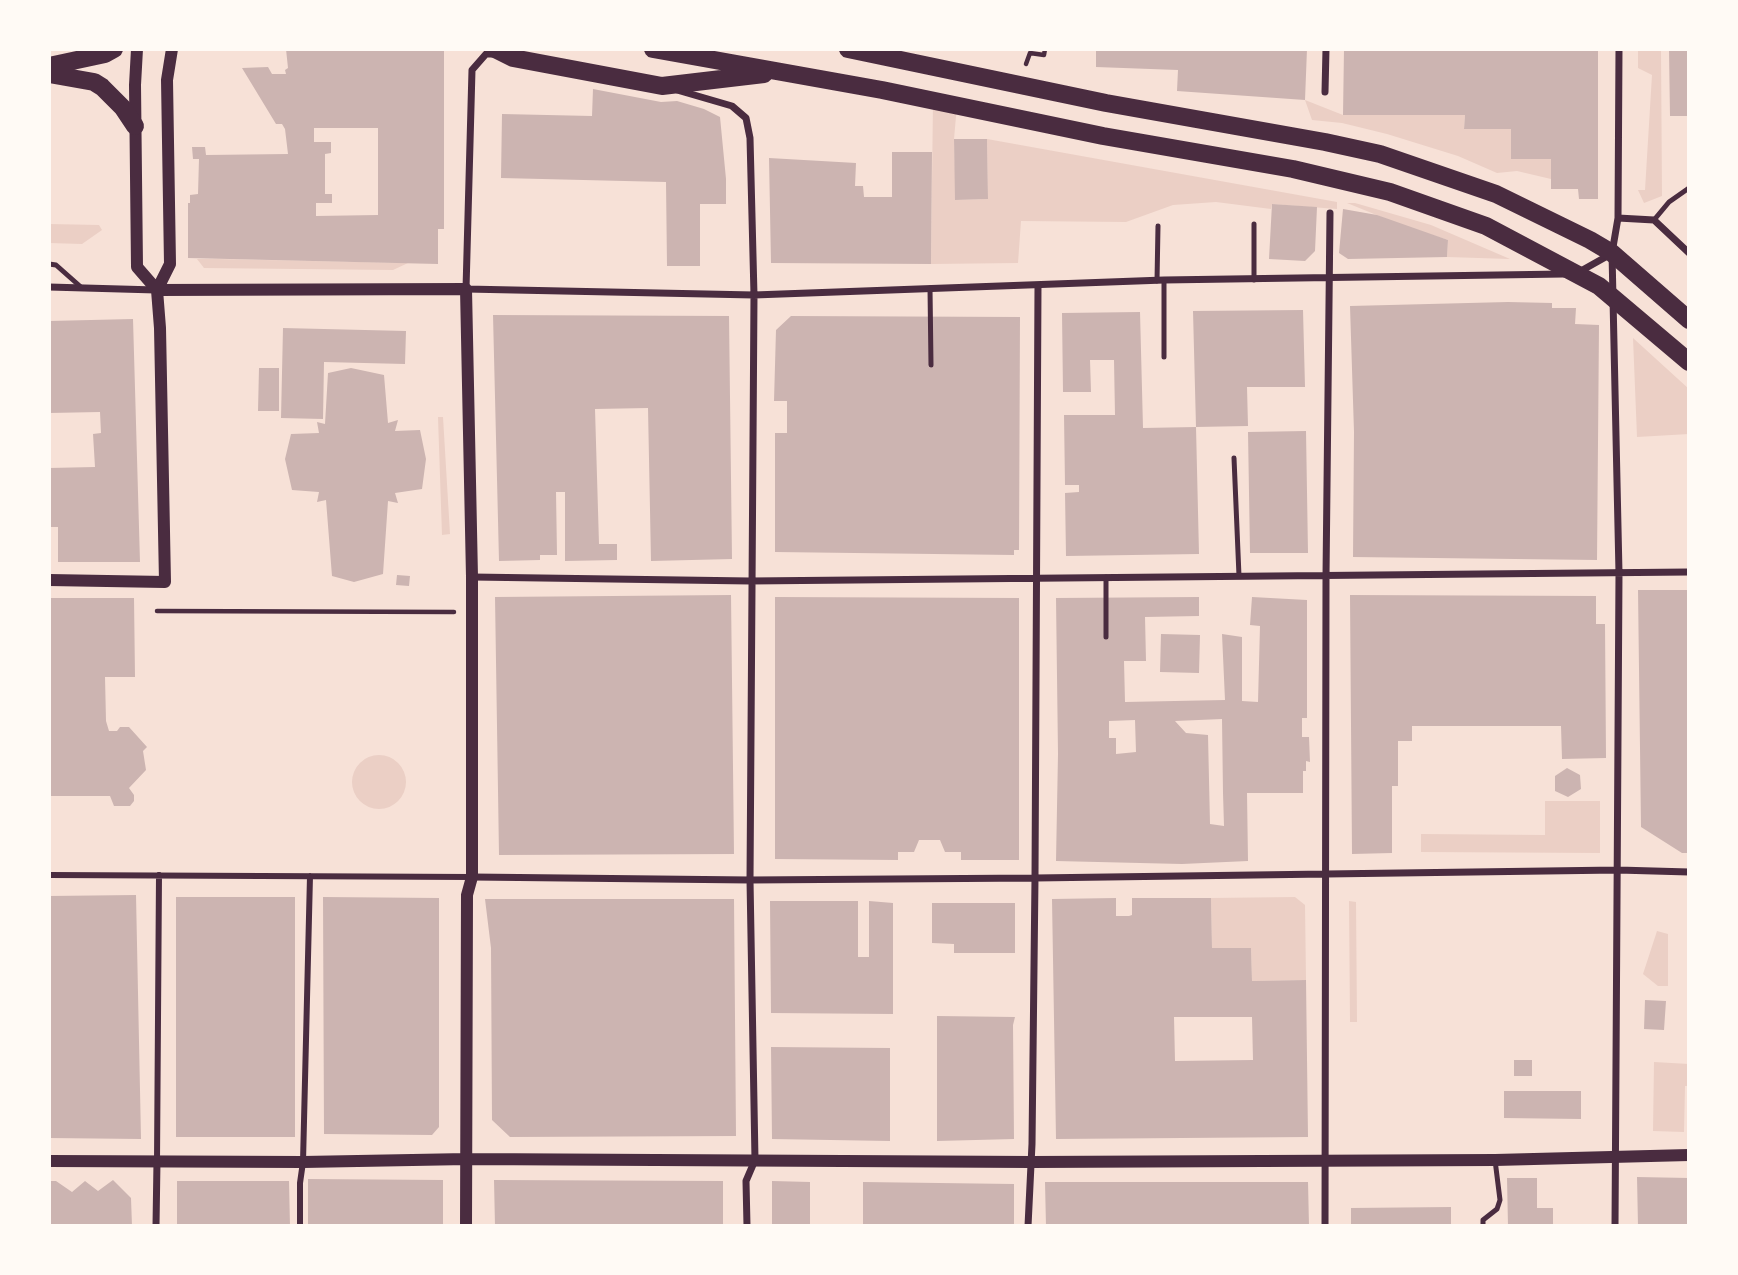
<!DOCTYPE html>
<style>
body{margin:0}
#map{position:relative;width:1738px;height:1275px;overflow:hidden;background:#f7e1d7;font-family:Commissioner,sans-serif}
canvas{display:block}
.frame{position:absolute;inset:0;border:51px solid #fffaf5;pointer-events:none}
</style>
<div id="map">
<canvas width="1738" height="1275"></canvas>
<div class="frame"></div>
</div>
<script>
const c = document.querySelector('canvas').getContext('2d');
c.lineJoin = 'round';
function paint(path, color) {
  c.fillStyle = color;
  c.fill(path, 'evenodd');
}
function shape(rows) {
  const path = new Path2D();
  for (const r of rows) {
    if (r.length === 3) {
      path.moveTo(r[0] + r[2], r[1]);
      path.arc(r[0], r[1], r[2], 0, 2 * Math.PI);
      continue;
    }
    path.moveTo(r[0], r[1]);
    for (let i = 2; i < r.length; i += 2) path.lineTo(r[i], r[i + 1]);
  }
  return path;
}
function strokePath(path, color, width, dash) {
  c.strokeStyle = color;
  c.lineWidth = width;
  c.lineCap = dash ? 'butt' : 'round';
  c.setLineDash(dash || []);
  c.stroke(path);
}
const green = shape([
 [1638,49,1661,49,1662,196,1644,203,1638,190,1645,190,1652,75,1638,68],
 [1305,100,1343,115,1465,115,1464,128,1511,129,1511,159,1551,159,1551,179,1517,171,1497,173,1458,156,1387,134,1342,123,1312,120],
 [933,101,957,105,954,139,956,200,988,199,987,139,1337,202,1337,209,1272,204,1271,209,1216,202,1173,205,1126,222,1021,221,1018,263,931,264],
 [1347,203,1355,203,1431,225,1510,259,1447,257,1448,240,1406,227],
 [49,224,99,225,102,230,82,244,49,243],
 [197,259,217,259,408,263,393,270,204,268],
 [1633,338,1689,389,1689,434,1637,437],
 [438,417,443,417,450,534,442,535],
 [379,782,27],
 [1545,801,1600,801,1600,853,1421,852,1421,834,1545,835],
 [1295,897,1305,905,1306,980,1252,981,1251,948,1212,948,1211,898],
 [1349,901,1356,902,1357,1022,1350,1022],
 [1657,931,1668,934,1668,986,1658,986,1643,974],
 [1654,1062,1689,1064,1689,1086,1685,1086,1684,1132,1653,1131]
]);
const building = shape([
 [286,49,444,49,444,229,438,229,438,264,188,258,188,203,190,203,190,195,198,194,199,159,193,159,192,147,205,147,206,155,288,154,285,129,282,124,276,124,242,68,268,67,272,74,286,74,285,70,288,68],
 [314,128,378,128,378,215,316,216,316,203,332,203,332,194,325,194,325,154,331,153,331,142,314,142],
 [1096,49,1307,49,1305,100,1177,91,1178,70,1096,67],
 [1344,49,1598,49,1598,199,1579,199,1578,189,1551,189,1551,159,1511,159,1511,129,1464,129,1465,115,1343,115],
 [1669,49,1689,49,1689,116,1670,116],
 [593,89,661,102,677,101,704,109,720,117,726,179,726,204,700,204,700,266,667,266,666,182,501,178,502,114,592,116],
 [954,139,987,139,988,199,955,200],
 [892,152,932,152,931,264,771,263,769,158,856,163,855,186,863,186,864,197,892,197],
 [1272,204,1317,207,1315,251,1305,261,1269,259],
 [1343,209,1377,215,1448,240,1447,257,1348,259,1339,253],
 [1508,302,1552,303,1552,308,1576,308,1575,324,1599,325,1597,560,1353,557,1354,432,1350,306],
 [1303,310,1305,387,1247,387,1248,426,1196,427,1193,311],
 [1140,312,1143,428,1196,427,1199,554,1066,556,1065,493,1079,492,1079,485,1065,485,1064,415,1115,415,1114,360,1090,360,1091,392,1063,392,1062,313],
 [493,315,729,316,732,559,651,561,648,408,595,409,599,544,617,544,617,560,565,561,565,492,556,492,557,555,540,555,540,560,499,561],
 [791,316,1020,317,1019,550,1014,550,1014,555,775,552,775,433,787,433,787,401,774,401,776,330],
 [133,319,140,562,58,562,58,527,49,527,49,468,95,467,93,434,101,433,100,412,49,413,49,321],
 [283,328,406,331,405,364,324,362,323,419,281,418],
 [259,368,279,368,279,411,258,411],
 [351,368,384,375,388,423,398,420,395,431,420,430,426,459,422,489,395,493,398,503,388,501,383,574,354,582,332,576,326,500,317,502,319,492,292,490,285,459,291,434,319,433,317,422,325,424,328,373],
 [1306,431,1308,553,1250,553,1248,432],
 [397,575,410,576,409,586,396,585],
 [1638,590,1689,590,1689,853,1682,853,1641,827],
 [731,595,734,854,499,855,495,597],
 [1350,595,1596,596,1596,624,1605,624,1606,758,1562,759,1561,726,1412,726,1412,741,1398,741,1398,786,1392,786,1392,853,1352,854],
 [775,597,1019,598,1019,860,961,860,961,852,945,852,940,840,919,840,914,852,898,852,898,860,775,859],
 [1199,597,1199,616,1145,617,1146,661,1124,661,1125,702,1225,700,1222,634,1242,637,1242,701,1258,702,1260,626,1250,625,1252,597,1307,600,1307,718,1302,718,1302,737,1309,737,1310,762,1306,761,1306,771,1303,771,1303,793,1247,793,1248,861,1182,864,1056,861,1058,754,1056,598],
 [1222,719,1223,793,1224,826,1210,824,1208,735,1186,733,1175,721],
 [1135,720,1136,752,1116,754,1116,738,1109,738,1109,721],
 [49,598,134,598,135,677,105,677,106,721,109,731,117,731,120,727,129,727,147,747,143,751,146,770,129,788,134,795,134,801,130,806,114,806,110,796,49,796],
 [1161,634,1200,635,1199,673,1160,672],
 [1567,768,1580,775,1581,789,1568,797,1555,791,1555,776],
 [136,895,141,1139,49,1138,49,896],
 [176,897,295,897,295,1137,176,1137],
 [323,897,439,898,439,1127,432,1135,324,1134],
 [1116,898,1116,916,1129,916,1132,915,1132,898,1211,898,1212,948,1251,948,1252,981,1306,980,1308,1137,1056,1139,1052,899],
 [1174,1017,1252,1017,1253,1060,1175,1061],
 [485,899,734,899,736,1136,510,1137,492,1120,491,948],
 [770,901,858,901,858,957,869,957,869,901,893,903,893,1014,771,1013],
 [932,903,1015,903,1015,953,954,953,954,944,932,943],
 [1645,1000,1666,1001,1664,1030,1644,1029],
 [937,1016,1015,1017,1013,1025,1014,1139,937,1141],
 [771,1047,890,1048,890,1141,772,1139],
 [1514,1060,1532,1060,1532,1076,1514,1076],
 [1504,1091,1581,1091,1581,1119,1504,1118],
 [1637,1177,1689,1178,1689,1226,1638,1226],
 [1507,1178,1537,1178,1537,1208,1553,1208,1553,1226,1508,1226],
 [308,1179,443,1180,443,1226,308,1226],
 [113,1180,131,1198,132,1226,49,1226,49,1181,56,1181,72,1192,85,1181,98,1191],
 [494,1180,723,1181,723,1226,495,1226],
 [177,1181,289,1181,290,1226,177,1226],
 [772,1181,810,1182,810,1226,772,1226],
 [863,1182,1014,1184,1014,1226,863,1226],
 [1045,1182,1308,1182,1309,1226,1046,1226],
 [1451,1207,1451,1226,1351,1226,1351,1208]
]);
const path = shape([
 [1026,64,1030,53,1044,55,1045,49],
 [157,611,454,612]
]);
const service = shape([
 [1654,220,1669,202,1689,188],
 [49,264,56,265,82,288],
 [1254,280,1254,224],
 [1157,281,1158,226],
 [930,288,931,365],
 [1164,357,1164,280],
 [1234,458,1239,576],
 [1106,577,1106,637],
 [1483,1226,1483,1220,1497,1209,1500,1200,1495,1160]
]);
const pedestrian = shape([
 [49,875,472,877],
 [157,1161,159,875],
 [300,1226,300,1183,303,1162,310,876]
]);
const minor = shape([
 [497,54,486,54,472,70,466,289,754,295,1164,280,1564,274],
 [677,90,732,106,746,118,750,138,754,295,750,880,755,1160,746,1181,747,1226],
 [1325,92,1326,49],
 [1618,218,1654,220,1689,253],
 [1579,272,1611,254],
 [49,287,156,290],
 [472,577,750,581,1689,572],
 [472,877,750,880,1035,878,1618,870,1689,872],
 [156,1226,157,1161],
 [1028,1226,1032,1144,1035,878,1038,285],
 [1325,1226,1326,576,1330,213],
 [1615,1226,1619,573,1612,253,1618,218,1619,49]
]);
const tertiary = shape([
 [137,49,135,85,137,267,157,290],
 [157,290,466,289,472,577,472,877,467,895,466,1226],
 [49,580,165,582,160,328,157,290,170,264,167,80,172,49],
 [49,1161,303,1162,467,1159,1031,1162,1495,1160,1689,1155]
]);
const primary = shape([
 [495,49,513,58,662,86,764,74],
 [653,49,882,90,1103,136,1293,169,1390,192,1486,226,1599,286,1689,362],
 [848,49,1106,103,1325,142,1380,154,1496,194,1590,240,1612,253,1689,320],
 [49,66,105,54,114,49],
 [49,74,94,82,102,87,123,108,135,126]
]);
paint(green, '#ebcfc5');
paint(building, '#ccb4b1');
strokePath(path, '#4a2c40', 4.5);
strokePath(service, '#4a2c40', 5);
strokePath(pedestrian, '#4a2c40', 6);
strokePath(minor, '#4a2c40', 7);
strokePath(tertiary, '#4a2c40', 12);
strokePath(primary, '#4a2c40', 18);
</script>
